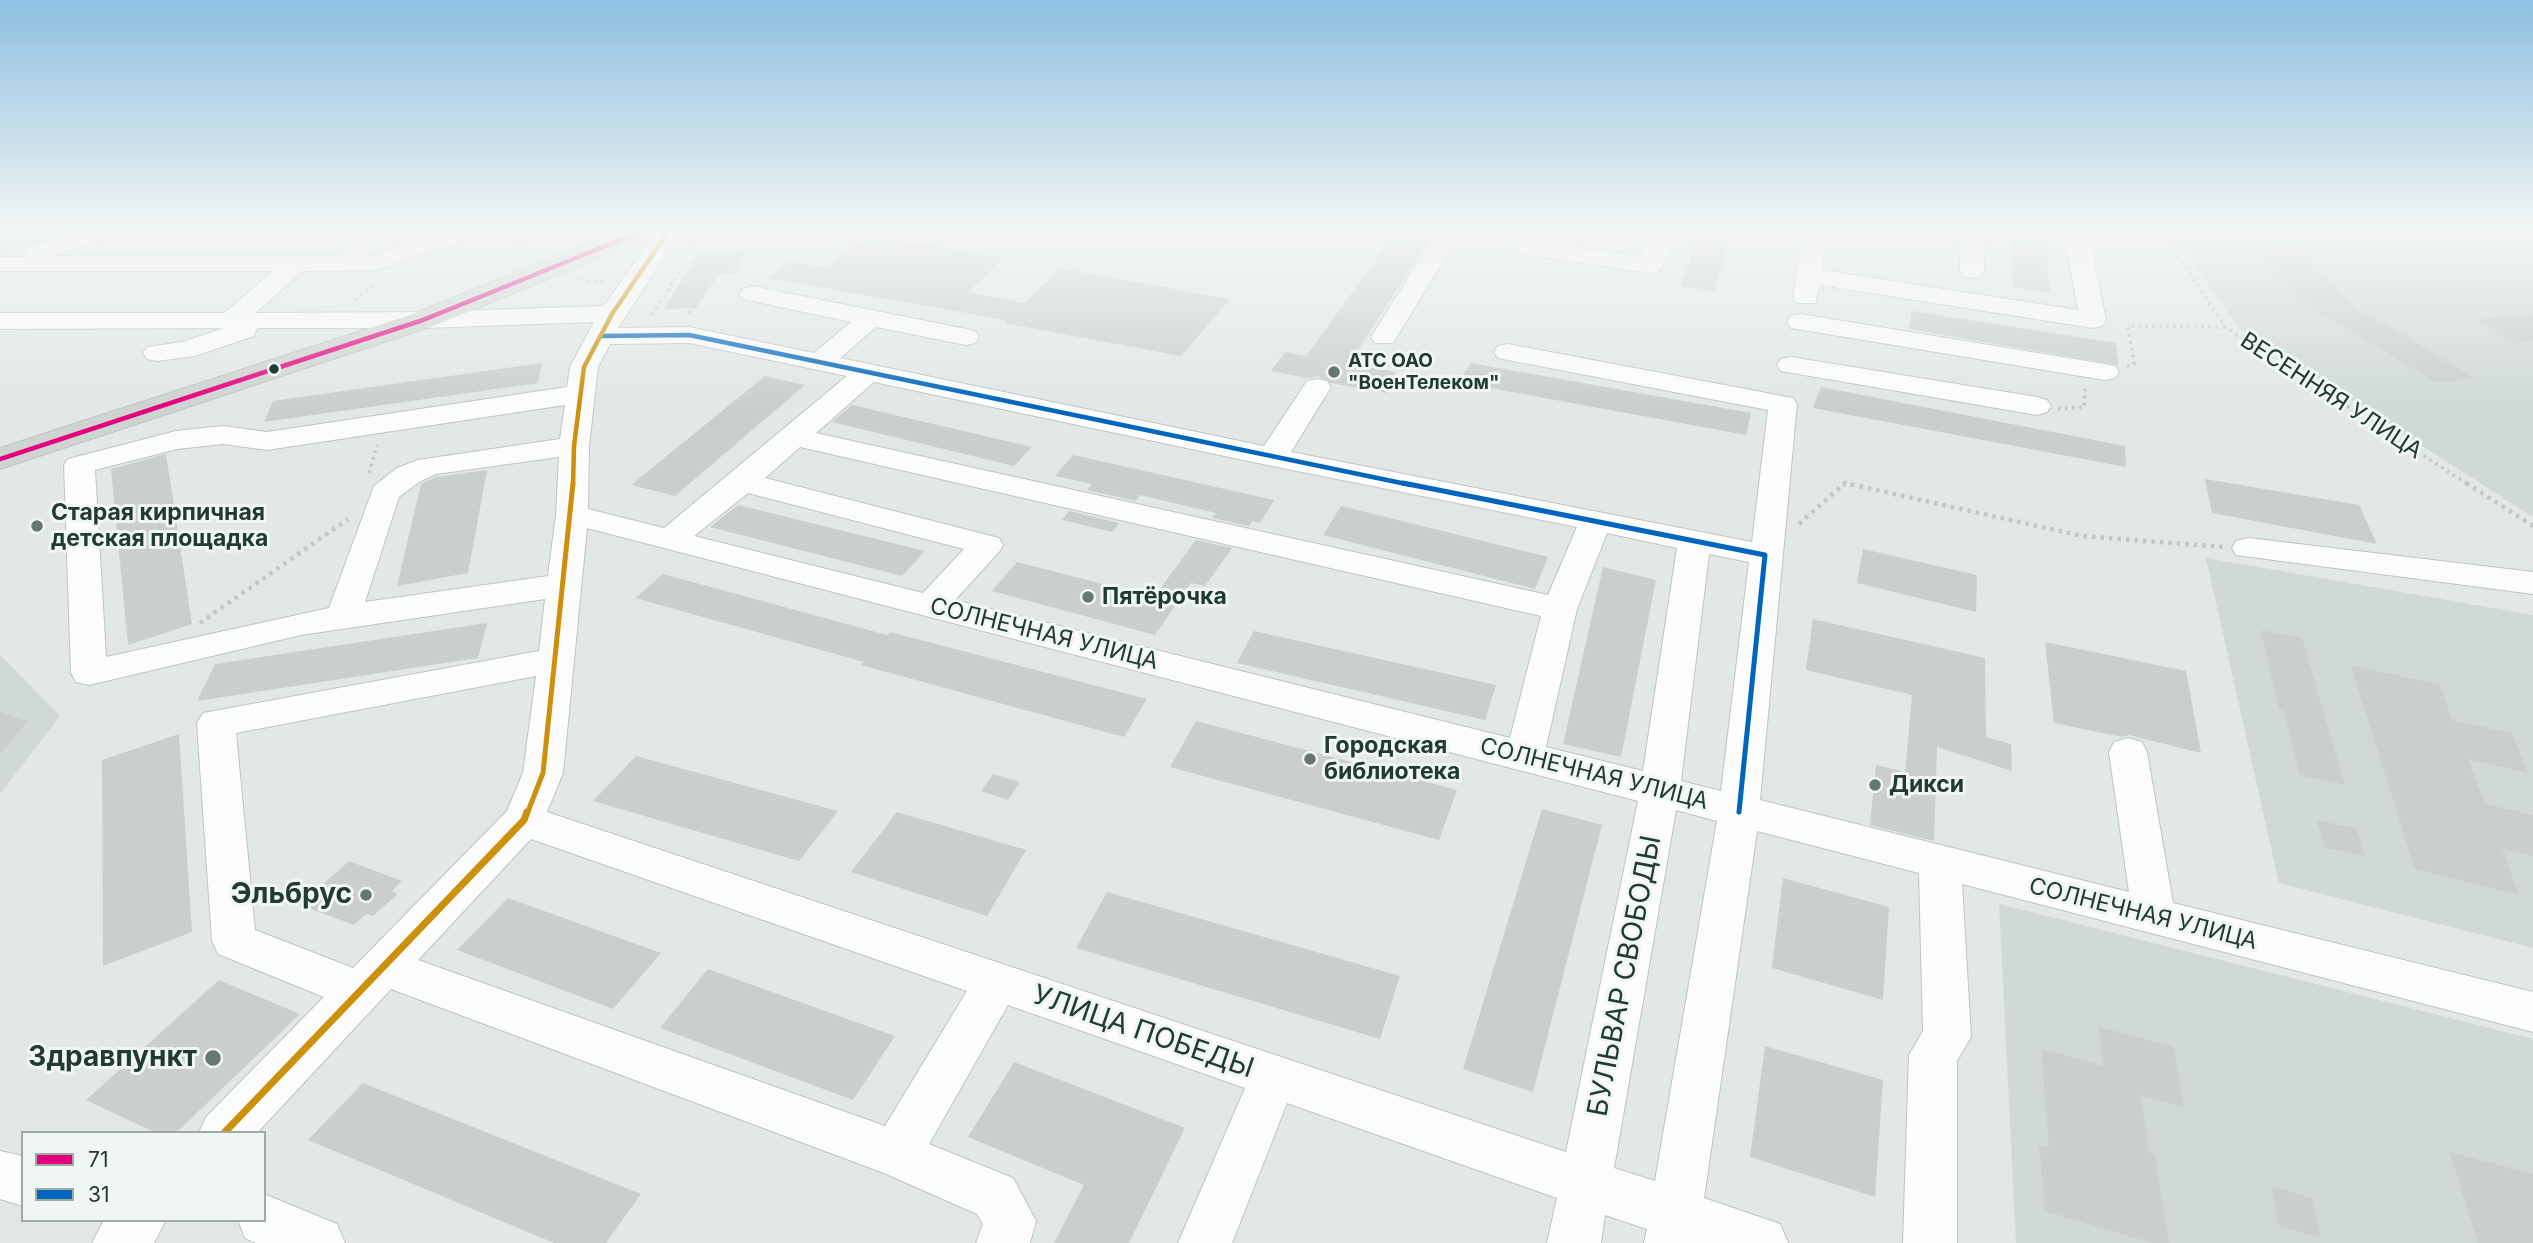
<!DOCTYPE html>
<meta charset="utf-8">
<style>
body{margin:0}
#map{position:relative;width:2533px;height:1243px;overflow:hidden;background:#e2e8e5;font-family:Inter,sans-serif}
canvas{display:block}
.legend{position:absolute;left:21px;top:1131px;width:245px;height:91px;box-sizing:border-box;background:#f0f7f3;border:2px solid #9eaba5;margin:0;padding:9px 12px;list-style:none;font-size:21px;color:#223a30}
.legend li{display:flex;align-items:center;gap:14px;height:35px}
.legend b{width:35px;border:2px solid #9eaba5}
</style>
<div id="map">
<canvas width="2533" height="1243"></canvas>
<ul class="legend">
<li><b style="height:9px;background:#e5007d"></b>71</li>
<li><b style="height:9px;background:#0065bd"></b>31</li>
</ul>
</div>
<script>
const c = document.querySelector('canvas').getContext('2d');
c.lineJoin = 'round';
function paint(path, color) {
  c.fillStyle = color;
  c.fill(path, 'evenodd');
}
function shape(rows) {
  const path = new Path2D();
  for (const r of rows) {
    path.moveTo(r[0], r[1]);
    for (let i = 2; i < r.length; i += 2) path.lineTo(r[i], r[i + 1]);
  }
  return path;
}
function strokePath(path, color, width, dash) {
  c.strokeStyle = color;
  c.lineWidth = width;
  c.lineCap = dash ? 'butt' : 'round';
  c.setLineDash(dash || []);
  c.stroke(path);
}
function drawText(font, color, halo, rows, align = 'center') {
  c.font = font + ' Inter,sans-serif';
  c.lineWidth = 6;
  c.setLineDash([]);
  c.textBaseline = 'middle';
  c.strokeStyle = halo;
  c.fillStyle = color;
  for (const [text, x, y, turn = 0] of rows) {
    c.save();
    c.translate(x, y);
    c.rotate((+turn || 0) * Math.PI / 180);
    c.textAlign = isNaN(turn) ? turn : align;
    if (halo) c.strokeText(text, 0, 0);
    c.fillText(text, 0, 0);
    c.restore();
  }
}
const built = shape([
 [2174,232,2533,232,2533,517,2237,327],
 [2206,558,2533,615,2533,948,2279,883],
 [0,655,60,716,0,794],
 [1999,904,2533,1039,2533,1243,2016,1243]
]);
const green = shape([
 [0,232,78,232,0,258]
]);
const building = shape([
 [1396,232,1434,232,1349,364,1396,372,1386,393,1331,383,1318,376,1308,378,1271,371,1285,352,1306,356],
 [1699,232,1732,232,1714,291,1681,286],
 [2011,232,2045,232,2050,293,2013,287],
 [2244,234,2291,237,2361,315,2368,314,2474,378,2437,383,2300,300],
 [869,235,1004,258,968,292,1024,303,1061,268,1230,299,1181,356,1004,323,1006,320,768,278,790,261,825,267],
 [747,251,734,274,719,274,696,308,664,309,699,252],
 [1912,311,2116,343,2118,365,1909,329],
 [2533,314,2533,341,2514,343,2476,320],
 [542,363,538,383,264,422,273,401],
 [1471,363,1751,413,1746,435,1458,382],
 [765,376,805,385,675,496,631,485],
 [1821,387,2125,446,2126,467,1813,408],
 [852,405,1032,447,1014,466,832,422],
 [166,454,192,624,128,645,111,469],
 [1073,455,1274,500,1260,523,1252,521,1249,526,1212,518,1216,513,1140,495,1136,501,1087,490,1092,484,1055,476],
 [487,470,468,573,397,586,421,484,436,477],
 [2205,479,2359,505,2377,544,2212,513],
 [738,505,925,551,902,576,710,527],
 [1341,506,1548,557,1535,589,1323,535],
 [1069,511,1119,523,1112,532,1062,520],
 [1196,540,1232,548,1205,586,1191,583,1155,635,992,591,1017,562,1154,597],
 [1863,549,1977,575,1976,612,1857,583],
 [1603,567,1656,580,1621,757,1563,744],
 [663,574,887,635,890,632,1147,699,1124,737,861,665,864,662,635,598],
 [1813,619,1985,658,1986,737,2011,744,2012,771,1937,747,1934,841,1870,825,1876,765,1905,772,1912,695,1806,670],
 [487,623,478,658,197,701,215,664],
 [2261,630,2302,638,2345,785,2300,775,2284,711,2279,710],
 [1254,631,1496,685,1485,720,1237,663],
 [2045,642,2186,671,2201,753,2129,735,2122,737,2054,723],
 [2351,666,2439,684,2453,721,2512,733,2528,773,2468,759,2485,804,2533,815,2533,856,2502,848,2519,895,2415,869],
 [0,712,28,721,0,754],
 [1196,721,1457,790,1439,840,1170,767],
 [179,734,192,932,103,966,102,760],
 [636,756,838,811,799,861,593,801],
 [993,774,1020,782,1008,800,981,791],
 [1542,809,1602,825,1533,1092,1463,1069],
 [897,812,1026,850,987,916,851,872],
 [2317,820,2357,829,2365,856,2325,848],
 [349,861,402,881,392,891,398,894,373,916,366,914,354,925,300,905],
 [1783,878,1889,907,1883,1000,1772,968],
 [1107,892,1400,976,1380,1039,1076,948],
 [508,898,661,953,613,1009,457,950],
 [708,969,895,1036,853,1100,660,1028],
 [219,980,300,1014,176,1133,156,1133,86,1100],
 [2099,1027,2174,1047,2184,1107,2141,1095,2149,1152,2155,1154,2169,1243,2152,1243,2045,1211,2039,1145,2049,1148,2041,1049,2104,1066],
 [1765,1046,1883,1080,1875,1197,1750,1157],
 [1014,1062,1185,1128,1129,1243,1054,1243,1084,1185,968,1137],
 [363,1083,641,1194,606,1243,554,1243,308,1140],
 [2450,1152,2533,1174,2533,1243,2478,1243],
 [2271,1186,2312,1198,2321,1238,2279,1226]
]);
const pathFar1 = shape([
 [502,232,531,252],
 [2163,232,2225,327,2469,485],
 [486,238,502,233],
 [580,280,607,282],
 [668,290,705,290,689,313],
 [355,300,375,283],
 [652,315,695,248,682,248],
 [2127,366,2134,364,2128,326,2225,327],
 [2058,409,2084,407,2085,389],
 [369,473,377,445],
 [1843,485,1853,485]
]);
const path = shape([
 [2466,483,2533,526],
 [1799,524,1845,483,2082,536,2224,547],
 [200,623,348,519]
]);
const minor = shape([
 [76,232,113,232,109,237,51,256,340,256,366,232,392,232,368,256,373,256,440,232,476,232,472,237,376,270,303,271,255,313,423,312,604,306,656,232,680,232,618,328,689,327,814,353,851,322,743,299,739,294,743,289,752,286,966,329,975,331,979,337,975,343,966,345,876,327,840,358,1264,446,1307,381,1317,379,1327,381,1331,387,1291,452,1752,542,1768,410,1508,360,1498,358,1494,352,1498,346,1508,344,1793,398,1797,404,1760,800,2129,892,2109,752,2114,742,2128,738,2142,742,2147,752,2173,903,2533,992,2533,1032,1962,884,1971,1037,1957,1061,1957,1243,1903,1243,1909,1055,1923,1031,1919,873,1757,831,1704,1198,1780,1224,1788,1243,1644,1243,1647,1229,1605,1215,1601,1243,1547,1243,1557,1198,1287,1103,1232,1243,1178,1243,1245,1088,1008,1005,929,1144,1013,1178,1036,1221,1030,1243,976,1243,983,1224,977,1214,884,1173,391,989,257,1133,199,1133,206,1117,324,997,218,954,212,941,197,723,203,713,539,651,545,599,301,635,89,685,76,682,71,673,64,465,68,459,176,431,223,426,267,432,567,387,570,367,594,322,423,328,257,328,254,336,195,356,157,361,147,359,143,353,147,347,182,342,224,328,0,329,0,313,224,313,273,271,0,271,0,257,24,257,25,249,76,232],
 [689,343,847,376,664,528,588,509,589,446,598,367,610,344,689,343],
 [874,382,1272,466,1577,527,1548,595,816,433,874,382],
 [565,405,560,439,418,460,397,468,374,486,329,608,106,657,95,470,177,449,223,444,267,450,565,405],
 [800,447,1541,616,1510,738,955,600,999,552,1003,545,999,538,765,478,800,447],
 [559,457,556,515,548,576,365,602,399,497,419,482,436,474,559,457],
 [748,493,964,549,923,593,694,536,748,493],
 [587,528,1638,801,1566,1152,547,812,563,773,587,528],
 [1607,533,1677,548,1643,771,1546,747,1577,609,1607,533],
 [1709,554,1749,562,1721,791,1681,781,1709,554],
 [536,676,523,773,507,811,353,968,255,930,236,733,536,676],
 [1676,810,1717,821,1655,1181,1614,1168,1676,810],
 [531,839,967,991,885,1126,418,960,531,839],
 [1437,232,1461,232,1393,343,1375,343,1371,337,1437,232],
 [1651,232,1675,232,1663,266,1660,271,1651,273,1530,255,1521,253,1518,248,1521,243,1530,241,1642,257,1651,232],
 [1803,232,1827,232,1822,270,2078,310,2064,232,2088,232,2106,320,2102,326,2093,328,1820,285,1815,303,1797,303,1793,298,1803,232],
 [1960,232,1984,232,1984,271,1981,276,1972,278,1963,276,1960,271,1960,232],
 [1800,314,2105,364,2115,366,2119,372,2115,378,2105,380,1791,328,1787,322,1791,316,1800,314],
 [1791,357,2037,397,2047,400,2051,406,2047,412,2037,415,1781,371,1777,365,1781,359,1791,357],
 [2248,538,2533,572,2533,594,2236,555,2232,548,2236,541,2248,538],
 [0,1151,23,1156,23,1206,0,1199,0,1151],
 [264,1194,337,1224,345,1243,256,1243,245,1238,238,1220,264,1220,264,1194],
 [104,1220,166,1220,154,1243,92,1243,104,1220]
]);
const major = shape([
 [616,232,653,232,649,238,433,326,0,469,0,448,413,314,616,232]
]);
const bus1 = shape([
 [0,459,423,320,640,232]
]);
const bus2Far1 = shape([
 [601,336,689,335,1411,485]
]);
const bus2 = shape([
 [1403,483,1765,555,1739,812]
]);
const bus3Far2 = shape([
 [573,485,574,446,584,367,612,314,668,232]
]);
const bus3Far1 = shape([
 [527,814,543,773,573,483]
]);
const bus3 = shape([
 [224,1133,524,820,527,812]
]);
const markers = [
 [274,369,6,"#223a30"],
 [1334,372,7,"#65776f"],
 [37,526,7,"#65776f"],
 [1088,597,7,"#65776f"],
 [1310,759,7,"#65776f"],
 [1875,785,7,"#65776f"],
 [366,895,7,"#65776f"],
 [213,1058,9,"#65776f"]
];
const farPoinames = [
 ["АТС ОАО",1348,361],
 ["\"ВоенТелеком\"",1348,383]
];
const streetNames = [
 ["ВЕСЕННЯЯ УЛИЦА",2331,396,33],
 ["СОЛНЕЧНАЯ УЛИЦА",1044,634,14],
 ["СОЛНЕЧНАЯ УЛИЦА",1594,774,14],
 ["СОЛНЕЧНАЯ УЛИЦА",2143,914,14]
];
const poiNames = [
 ["Старая кирпичная",51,513],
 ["детская площадка",51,539],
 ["Пятёрочка",1102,597],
 ["Городская",1324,746],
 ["библиотека",1324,772],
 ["Дикси",1889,785]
];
const nearPoinames = [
 ["Эльбрус",352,895],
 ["Здравпункт",197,1058]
];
const nearStreetnames = [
 ["БУЛЬВАР СВОБОДЫ",1625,976,-79],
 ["УЛИЦА ПОБЕДЫ",1143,1032,19]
];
paint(built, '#d0d9d4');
paint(green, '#cce0d0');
paint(building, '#cacfcc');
strokePath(minor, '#bfc5c2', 2);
strokePath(major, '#bcc4c0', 2);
strokePath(pathFar1, '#c0c8c4', 3.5, [2.5, 4.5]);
strokePath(path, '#c0c8c4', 4.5, [3.5, 5]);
paint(minor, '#fbfcfb');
paint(major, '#cdd4d1');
strokePath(bus1, '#e5007d', 4.5);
strokePath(bus2Far1, '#0065bd', 4.5);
strokePath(bus2, '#0065bd', 5);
strokePath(bus3Far2, '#cc900a', 4.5);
strokePath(bus3Far1, '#cc900a', 5);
strokePath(bus3, '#cc900a', 7);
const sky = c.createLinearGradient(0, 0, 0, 406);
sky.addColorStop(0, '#8dc0e0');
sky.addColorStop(0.57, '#f2f5f3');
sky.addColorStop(1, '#f2f5f300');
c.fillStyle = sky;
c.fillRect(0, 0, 2533, 406);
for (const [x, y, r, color] of markers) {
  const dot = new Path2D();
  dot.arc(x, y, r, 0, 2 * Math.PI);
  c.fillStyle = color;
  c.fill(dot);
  strokePath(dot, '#f0f7f3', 2.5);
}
drawText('bold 19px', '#223a30', '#f0f7f3', farPoinames, 'left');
drawText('23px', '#223a30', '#f0f7f3', streetNames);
drawText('bold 23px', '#223a30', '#f0f7f3', poiNames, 'left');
drawText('bold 28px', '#223a30', '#f0f7f3', nearPoinames, 'right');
drawText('28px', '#223a30', '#f0f7f3', nearStreetnames);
</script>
